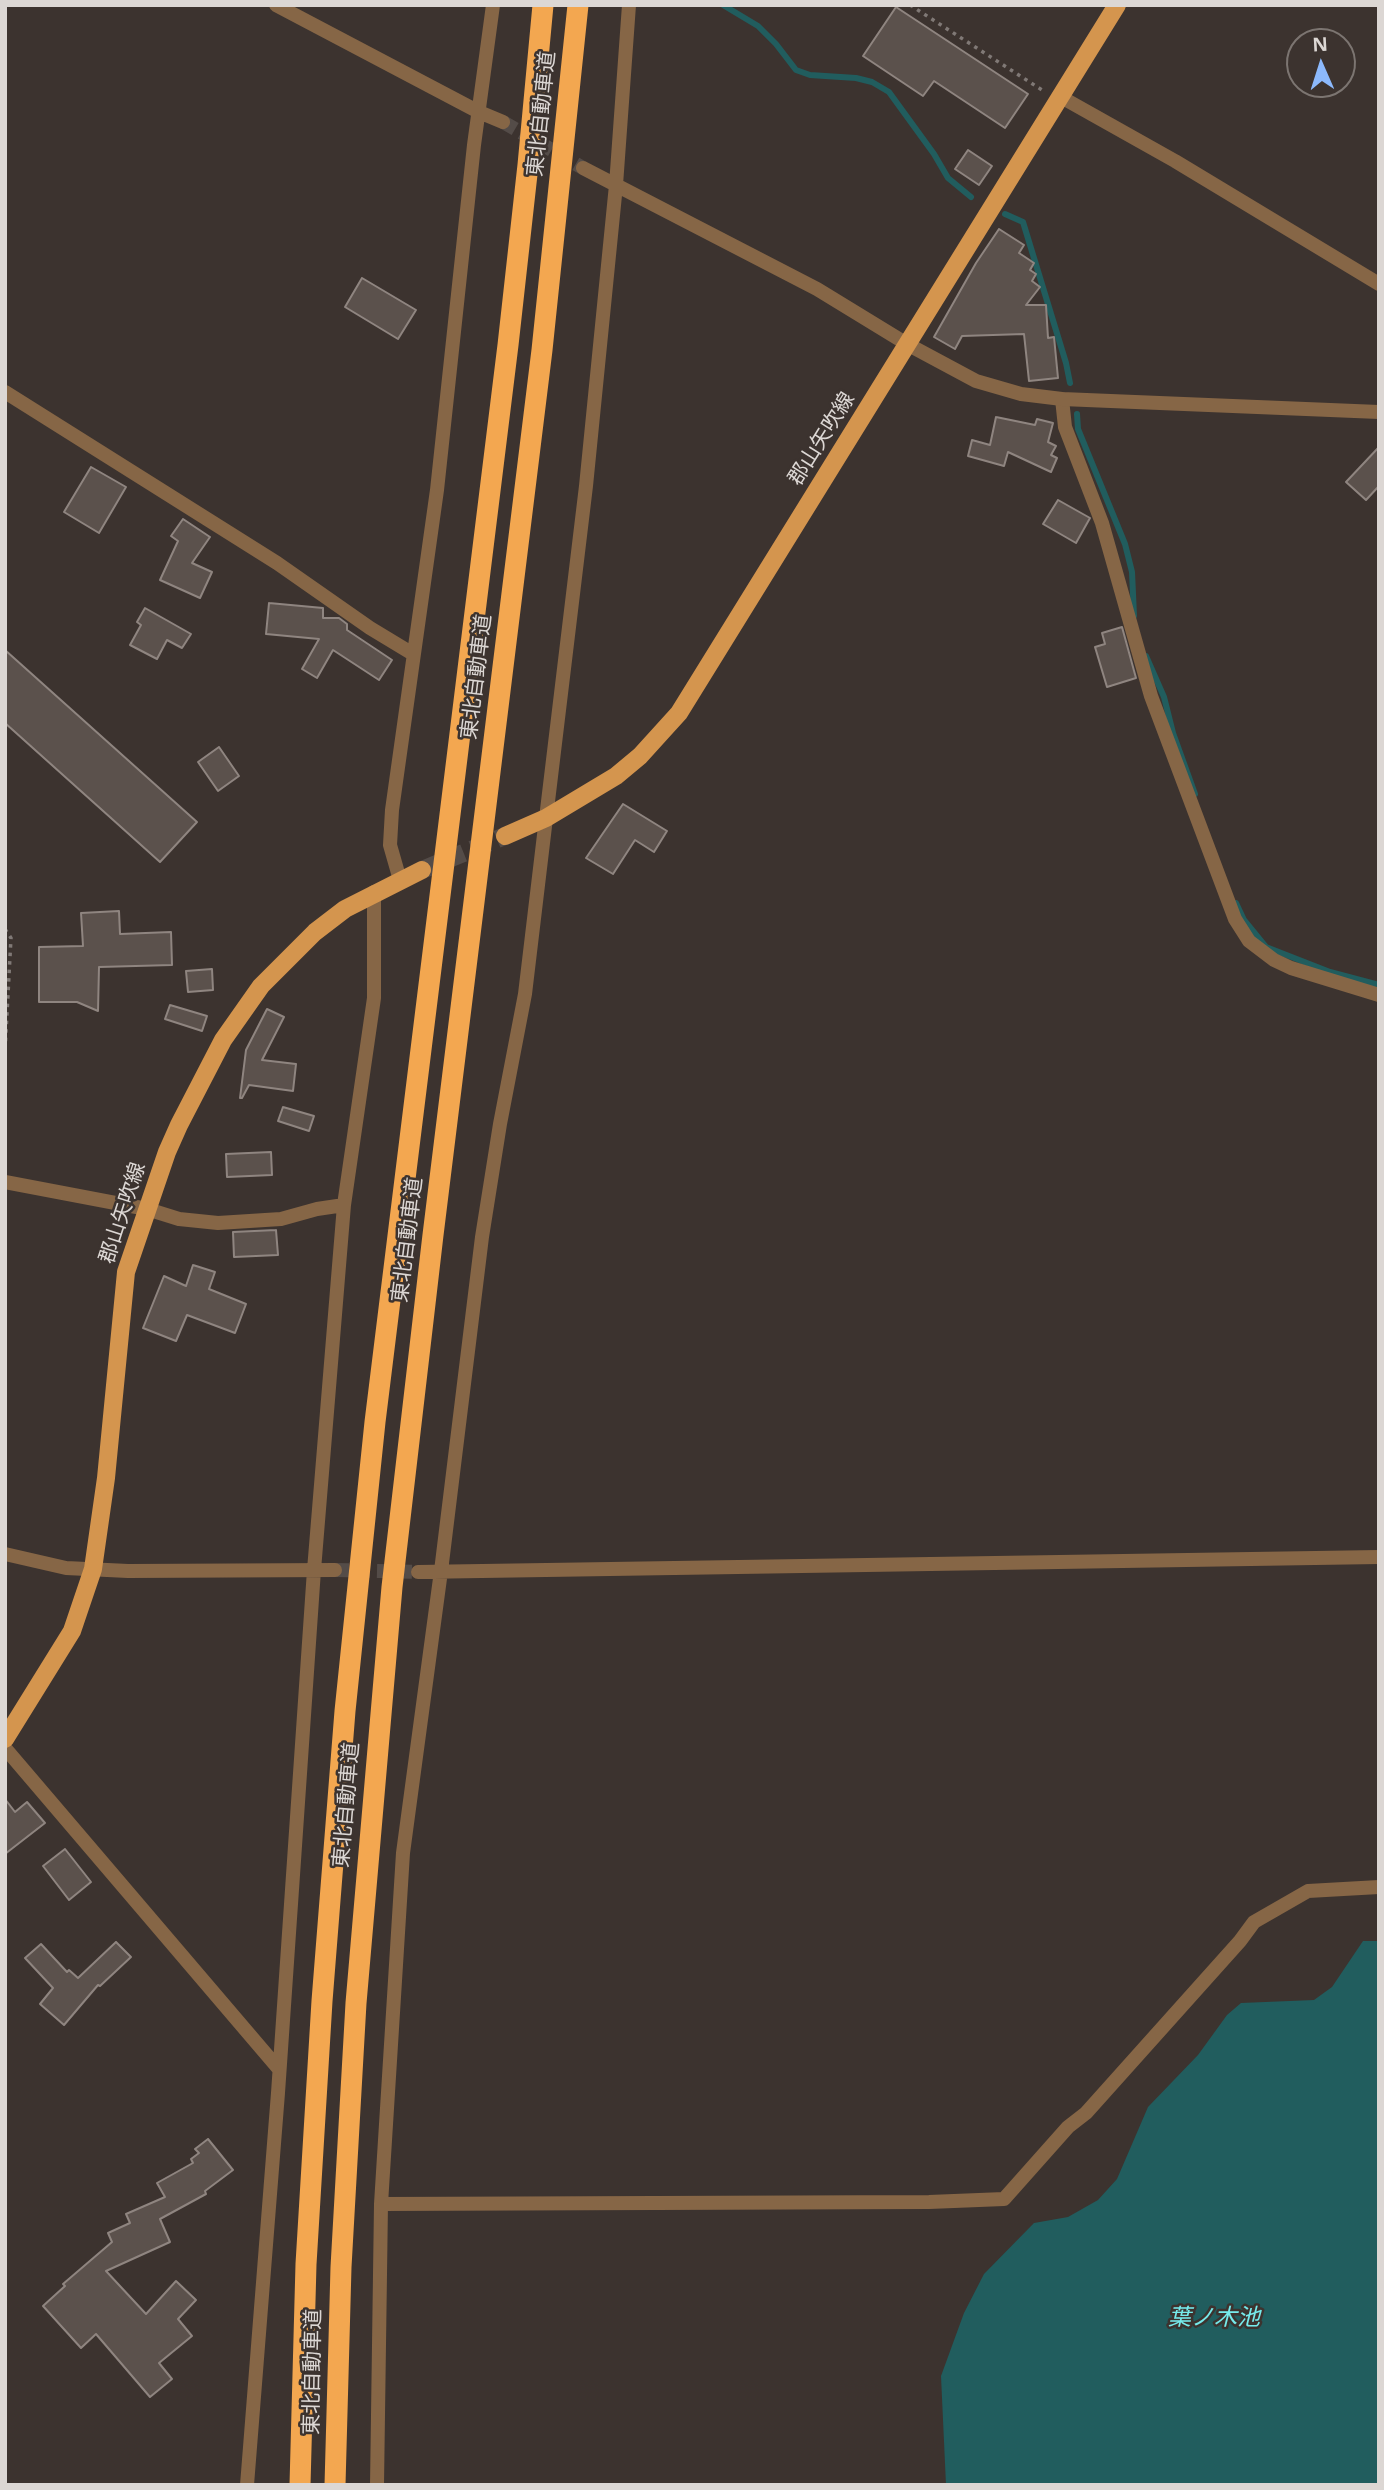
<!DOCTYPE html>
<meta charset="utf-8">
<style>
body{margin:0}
#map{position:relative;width:1384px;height:2490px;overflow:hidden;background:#3c332f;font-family:"Open Sans",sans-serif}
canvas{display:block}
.frame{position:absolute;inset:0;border:7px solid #dcd7d4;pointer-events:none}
.north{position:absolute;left:1286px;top:28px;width:70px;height:70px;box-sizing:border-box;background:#3c332f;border:2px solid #7c7571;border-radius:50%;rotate:357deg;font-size:19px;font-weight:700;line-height:28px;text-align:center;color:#dcd7d4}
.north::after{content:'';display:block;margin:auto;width:24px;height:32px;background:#8cb9fc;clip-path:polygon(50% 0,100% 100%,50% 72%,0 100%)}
</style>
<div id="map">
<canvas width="1384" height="2490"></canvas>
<div class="frame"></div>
<div class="north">N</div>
</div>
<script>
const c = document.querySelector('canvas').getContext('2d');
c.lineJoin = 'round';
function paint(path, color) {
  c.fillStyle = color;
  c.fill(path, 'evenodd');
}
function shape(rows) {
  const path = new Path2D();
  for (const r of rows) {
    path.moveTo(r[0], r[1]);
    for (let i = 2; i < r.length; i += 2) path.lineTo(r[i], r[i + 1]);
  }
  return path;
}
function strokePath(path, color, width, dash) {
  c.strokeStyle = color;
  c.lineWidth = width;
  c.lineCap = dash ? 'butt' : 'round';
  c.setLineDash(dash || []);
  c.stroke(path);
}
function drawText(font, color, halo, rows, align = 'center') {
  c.font = font + ' "Open Sans","Noto Sans JP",sans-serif';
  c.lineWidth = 5;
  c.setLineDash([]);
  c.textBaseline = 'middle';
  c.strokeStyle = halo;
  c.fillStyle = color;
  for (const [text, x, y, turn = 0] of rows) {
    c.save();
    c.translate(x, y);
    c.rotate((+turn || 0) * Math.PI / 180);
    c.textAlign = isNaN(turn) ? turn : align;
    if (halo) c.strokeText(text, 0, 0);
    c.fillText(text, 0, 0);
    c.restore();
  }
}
const water = shape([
 [1363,1941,1379,1941,1379,2485,946,2485,941,2376,964,2313,984,2274,1034,2223,1068,2217,1098,2200,1117,2179,1148,2107,1198,2055,1227,2015,1241,2003,1314,2000,1332,1987]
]);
const stream = shape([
 [723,5,758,26,776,44,796,70,810,75,856,78,872,82,889,92,934,154,948,178,971,197],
 [1005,214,1023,222,1066,363,1070,383],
 [1077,414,1078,429,1125,544,1132,572,1134,616],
 [1146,656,1164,697,1173,733,1195,794],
 [1236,903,1244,920,1266,947,1330,972,1379,985]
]);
const building = shape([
 [896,7,1028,94,1005,128,934,81,923,96,863,56,896,7],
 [968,150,992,166,979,185,955,169,968,150],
 [999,229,1024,245,1019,253,1034,263,1030,270,1036,274,1032,281,1040,287,1026,305,1046,305,1048,338,1054,337,1058,378,1029,381,1024,334,962,336,955,349,934,337,976,263,999,229],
 [362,278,416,310,398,339,345,307,362,278],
 [996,417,1035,425,1037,419,1053,423,1048,442,1056,446,1051,455,1057,458,1051,472,1008,452,1004,466,968,456,972,440,990,445,996,417],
 [1379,447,1379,486,1366,500,1346,482,1379,447],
 [91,467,126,487,99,533,64,512,91,467],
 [1058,500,1090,518,1076,543,1043,524,1058,500],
 [183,519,210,537,192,563,212,572,200,598,160,580,178,541,171,536,183,519],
 [269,603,323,608,323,618,339,618,347,624,347,630,392,660,379,680,333,650,317,678,302,669,319,639,266,634,269,603],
 [145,608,191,634,182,648,167,640,157,659,130,645,141,625,137,622,145,608],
 [1122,627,1136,678,1107,687,1095,647,1105,644,1102,633,1122,627],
 [5,650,197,822,160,862,5,723,5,650],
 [219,747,239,776,218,791,198,762,219,747],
 [623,804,667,831,654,852,635,840,613,874,586,858,623,804],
 [119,911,120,934,171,932,172,965,99,967,98,1011,77,1002,39,1002,39,947,83,946,81,913,119,911],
 [212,969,213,990,188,992,186,971,212,969],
 [170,1005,207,1016,202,1031,165,1019,170,1005],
 [267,1009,284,1017,262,1060,296,1064,293,1091,249,1085,242,1098,240,1098,246,1050,267,1009],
 [283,1107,314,1116,309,1131,278,1121,283,1107],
 [271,1152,272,1175,227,1177,226,1154,271,1152],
 [276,1230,278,1255,234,1257,233,1232,276,1230],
 [193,1265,215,1272,209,1289,246,1304,235,1333,187,1315,176,1341,143,1328,164,1276,186,1286,193,1265],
 [5,1799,15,1812,27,1802,45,1823,5,1854,5,1799],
 [65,1849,91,1882,69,1900,43,1866,65,1849],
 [116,1942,131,1957,100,1986,98,1985,64,2025,40,2004,53,1988,25,1958,41,1944,67,1972,69,1970,78,1978,116,1942],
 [208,2139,233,2170,205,2191,206,2194,160,2219,170,2242,106,2271,146,2314,176,2281,196,2300,178,2319,192,2336,159,2363,172,2379,150,2397,96,2334,81,2348,43,2306,65,2286,63,2284,112,2242,108,2233,130,2223,126,2214,165,2197,157,2183,193,2163,191,2159,199,2153,195,2149,208,2139]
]);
const minorTunnel = shape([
 [503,122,583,168],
 [335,1570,418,1572]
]);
const primaryTunnel = shape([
 [422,870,505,836]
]);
const path = shape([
 [910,5,1042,90],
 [5,929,11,938,5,1051]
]);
const minor = shape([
 [276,5,479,112,503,122],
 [1061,97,1175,161,1379,284],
 [583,168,817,289,907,344],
 [5,392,277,563,370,628,413,654],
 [1062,399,1065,427,1102,523,1151,696,1235,919,1249,941,1274,960,1291,968,1379,995],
 [400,880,390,845,392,810,437,490,474,145,493,5],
 [5,1182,147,1209,179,1219,218,1223,281,1219,317,1209,344,1205],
 [5,1554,66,1568,128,1571,335,1570],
 [418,1572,1379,1557],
 [5,1748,278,2068],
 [381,2204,929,2202,1004,2199,1068,2127,1086,2113,1240,1941,1254,1922,1308,1891,1379,1887],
 [247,2485,278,2093,314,1570,344,1205,374,998,374,892],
 [377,2485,381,2204,403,1853,441,1571,482,1237,500,1124,525,994,546,818,586,486,616,185,629,5]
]);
const tertiary = shape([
 [907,344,976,381,1021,394,1062,399,1379,412]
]);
const primary = shape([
 [505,836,546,818,616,776,640,756,679,713,1117,5],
 [5,1739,72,1631,93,1569,106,1478,126,1272,167,1152,179,1125,223,1040,261,986,315,932,345,909,422,870]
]);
const motorway = shape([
 [300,2485,306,2264,322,2001,345,1711,375,1422,508,345,528,165,543,5],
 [335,2485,341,2267,356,2003,392,1587,433,1235,542,350,578,5]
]);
const streetNames = [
 ["東北自動車道",542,114,-84],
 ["郡山矢吹線",822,439,-58],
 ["東北自動車道",477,677,-83],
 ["郡山矢吹線",123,1213,-72],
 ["東北自動車道",408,1240,-83],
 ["東北自動車道",347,1805,-85],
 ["東北自動車道",313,2372,-89]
];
const waterNames = [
 ["葉ノ木池",1214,2318]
];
paint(water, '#215d5e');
strokePath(stream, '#215d5e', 6);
paint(building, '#5b514c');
strokePath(building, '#8f8580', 2);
strokePath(minorTunnel, '#544c48', 14, [14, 7]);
strokePath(primaryTunnel, '#544c48', 18, [18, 9]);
strokePath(path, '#807976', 3.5, [3.5, 5]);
strokePath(minor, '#866646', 14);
strokePath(tertiary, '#866646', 14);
strokePath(primary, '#d4954e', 18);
strokePath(motorway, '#f3a750', 21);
drawText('21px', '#dcd7d4', '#3c332f', streetNames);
drawText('italic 23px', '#76ebec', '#3c332f', waterNames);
</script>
